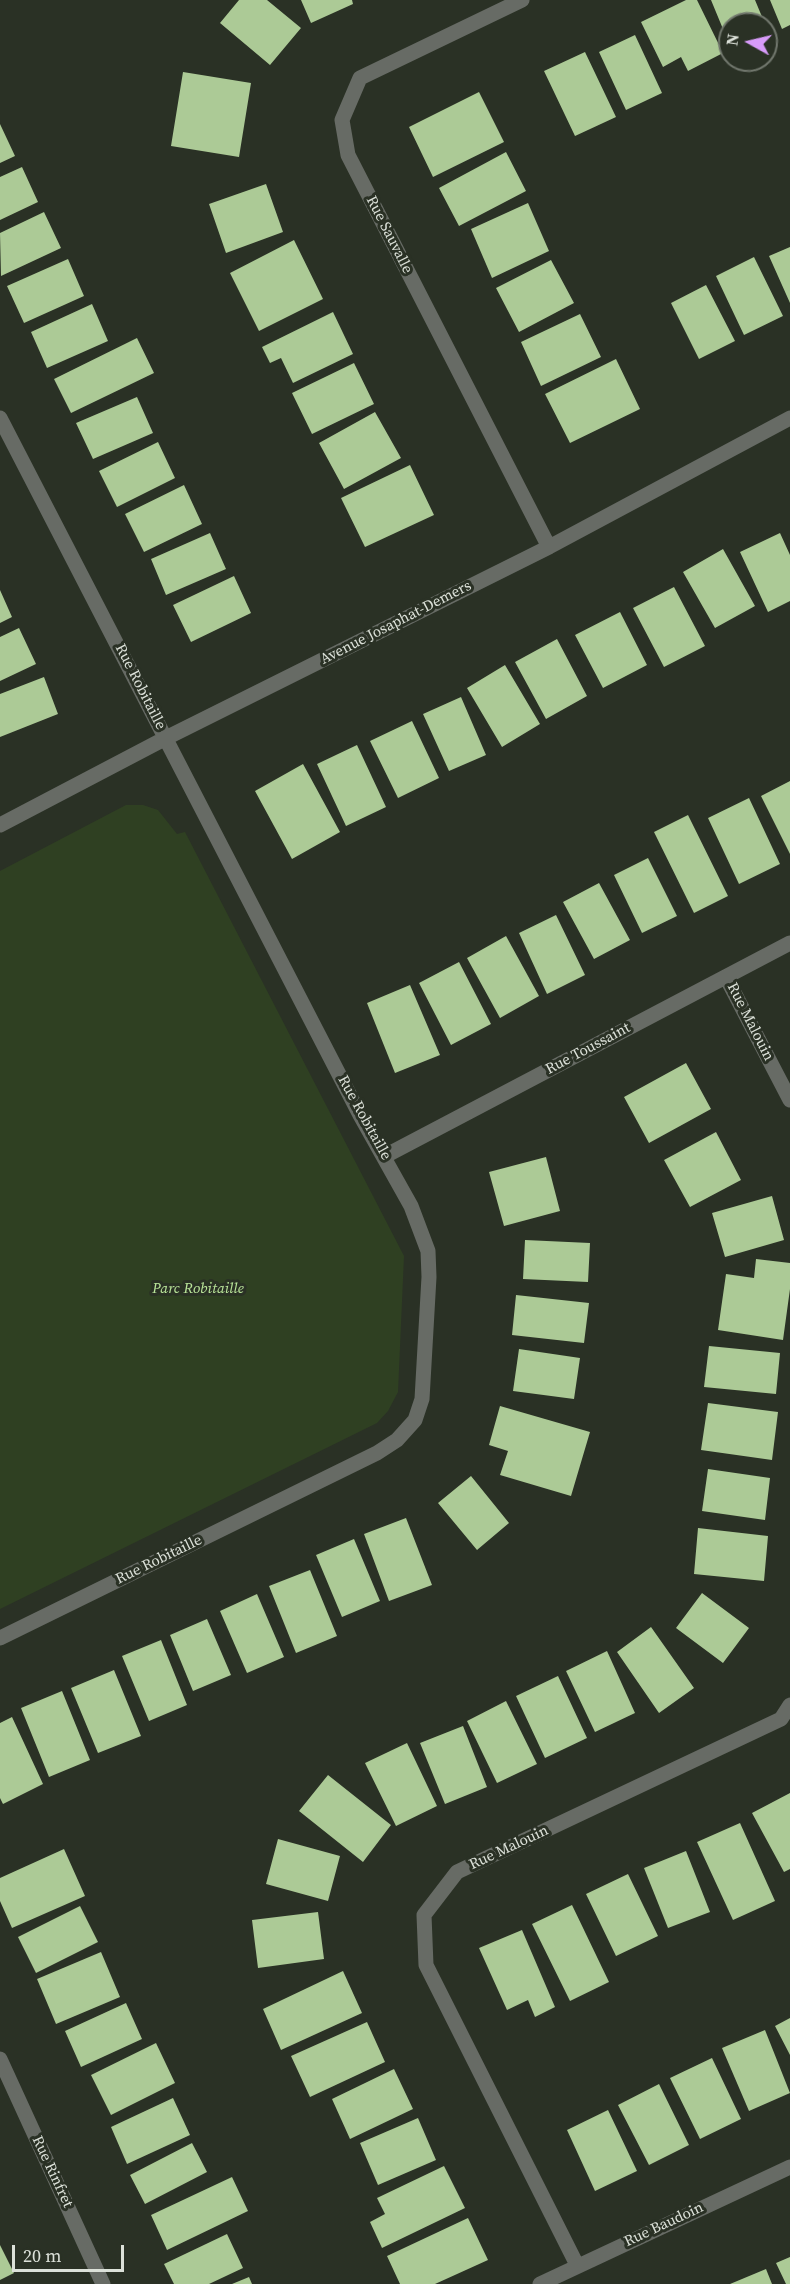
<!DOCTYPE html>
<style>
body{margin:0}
#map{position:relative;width:790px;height:2284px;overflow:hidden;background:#2a3125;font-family:"Source Serif 4",serif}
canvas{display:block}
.north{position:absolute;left:718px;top:12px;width:60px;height:60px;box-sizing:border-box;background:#2a3125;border:2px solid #71776d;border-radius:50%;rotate:278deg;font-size:16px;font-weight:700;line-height:24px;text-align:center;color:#dce1d9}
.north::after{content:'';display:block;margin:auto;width:21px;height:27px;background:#d79bf9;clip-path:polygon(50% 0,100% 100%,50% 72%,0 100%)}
.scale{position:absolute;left:12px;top:2245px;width:112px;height:27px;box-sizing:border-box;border:3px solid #dce1d9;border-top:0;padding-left:8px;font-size:18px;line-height:21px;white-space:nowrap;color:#dce1d9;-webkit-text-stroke:4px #2a3125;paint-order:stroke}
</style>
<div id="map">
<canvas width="790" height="2284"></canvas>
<div class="north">N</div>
<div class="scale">20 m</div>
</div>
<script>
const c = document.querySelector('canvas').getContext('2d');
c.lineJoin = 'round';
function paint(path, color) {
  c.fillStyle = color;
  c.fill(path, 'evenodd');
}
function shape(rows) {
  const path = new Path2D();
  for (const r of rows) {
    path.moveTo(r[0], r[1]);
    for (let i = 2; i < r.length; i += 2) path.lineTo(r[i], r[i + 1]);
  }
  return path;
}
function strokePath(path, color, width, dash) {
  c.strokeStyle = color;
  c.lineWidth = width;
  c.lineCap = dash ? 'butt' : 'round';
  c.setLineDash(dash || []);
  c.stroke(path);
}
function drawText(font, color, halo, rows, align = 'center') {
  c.font = font + ' "Source Serif 4",serif';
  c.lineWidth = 6;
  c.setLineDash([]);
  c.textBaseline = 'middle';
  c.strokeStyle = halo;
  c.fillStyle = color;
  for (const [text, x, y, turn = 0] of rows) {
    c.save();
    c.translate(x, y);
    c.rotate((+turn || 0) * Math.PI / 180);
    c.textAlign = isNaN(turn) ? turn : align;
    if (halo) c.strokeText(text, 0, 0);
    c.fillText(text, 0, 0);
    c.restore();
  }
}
const green = shape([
 [126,805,143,805,158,810,177,834,185,832,404,1256,398,1392,388,1411,377,1423,0,1609,0,871]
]);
const building = shape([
 [239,0,267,0,301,28,270,65,220,23],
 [301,0,352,0,353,4,311,23],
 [686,0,697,0,723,53,688,71,681,57,663,67,641,22],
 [711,0,755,0,765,24,730,24,730,46],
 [770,0,790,0,790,25,782,29],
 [635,35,662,93,626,110,599,52],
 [585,52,616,117,575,136,544,71],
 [183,72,251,83,239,157,171,146],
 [479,92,504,142,433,177,409,127],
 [0,124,15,156,0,163],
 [506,152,526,191,459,226,439,188],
 [22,167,38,202,0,220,0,177],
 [266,184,283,232,226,253,209,204],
 [528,203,549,251,492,278,471,229],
 [44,212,61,248,1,276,0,233],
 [294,240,323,299,259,331,230,273],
 [790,247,790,303,769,256],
 [754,257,783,316,744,335,716,276],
 [68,259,84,296,24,323,7,286],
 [551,260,574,303,519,332,496,288],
 [706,285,735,341,699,359,671,303],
 [92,304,108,341,47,368,31,332],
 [333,312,353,354,293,383,281,358,270,363,262,347],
 [580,314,601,357,541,386,521,342],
 [137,338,154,373,71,413,54,379],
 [616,359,640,409,570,443,545,394],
 [354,363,374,404,312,434,292,393],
 [137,397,153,433,93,459,76,423],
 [375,412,401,458,344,489,319,443],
 [158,442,175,478,117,507,99,471],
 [410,465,434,515,365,547,341,498],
 [184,485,202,524,144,552,125,514],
 [210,533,226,569,166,595,151,559],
 [780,533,790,555,790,601,768,612,740,552],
 [723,549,755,606,715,628,683,572],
 [234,576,251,613,191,642,173,605],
 [674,587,705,646,664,667,633,608],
 [0,590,12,617,0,623],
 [620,612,647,665,603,688,575,635],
 [19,628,36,664,0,681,0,637],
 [557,639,587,696,546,719,515,662],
 [505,665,540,724,502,747,467,688],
 [44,677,58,714,0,737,0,694],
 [461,697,486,755,449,771,423,714],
 [412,721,439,778,398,798,370,741],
 [357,745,386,807,346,826,317,764],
 [303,764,340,832,292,859,255,791],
 [790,781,790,854,761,796],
 [749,798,780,864,739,884,708,818],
 [688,815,728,896,694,913,654,832],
 [648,858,677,916,642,933,614,875],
 [599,883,630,940,594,959,563,902],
 [556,915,585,975,547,994,519,933],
 [506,936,539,996,500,1018,467,958],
 [459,962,491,1024,451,1045,419,983],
 [410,985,440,1055,395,1073,367,1003],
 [686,1063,711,1109,649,1143,624,1097],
 [716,1132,741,1180,690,1207,664,1160],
 [546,1157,560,1211,504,1226,489,1172],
 [772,1196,784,1240,725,1257,712,1213],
 [525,1240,590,1243,588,1282,523,1279],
 [756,1259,790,1263,790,1289,783,1340,718,1330,726,1274,754,1278],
 [516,1295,589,1303,584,1343,512,1335],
 [709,1346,780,1353,776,1394,704,1387],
 [519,1349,580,1358,574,1399,513,1391],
 [708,1403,778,1412,772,1460,701,1450],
 [500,1406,590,1432,571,1496,500,1475,508,1451,489,1445],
 [708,1469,770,1478,765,1520,702,1511],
 [471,1476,509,1523,477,1550,438,1503],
 [406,1518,432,1585,389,1601,364,1534],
 [698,1528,768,1536,764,1581,694,1574],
 [354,1539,380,1601,342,1617,316,1555],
 [310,1570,337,1636,296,1653,269,1586],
 [702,1593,749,1628,723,1663,676,1628],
 [257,1594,284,1657,247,1673,220,1611],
 [207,1619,231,1675,193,1691,170,1635],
 [651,1627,694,1688,659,1713,617,1652],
 [161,1640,187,1705,149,1721,122,1656],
 [607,1651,635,1713,595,1732,566,1671],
 [114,1670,141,1736,98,1753,71,1688],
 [558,1676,587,1738,545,1758,516,1696],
 [62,1691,90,1760,49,1777,21,1708],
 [506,1701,537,1764,497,1783,467,1721],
 [12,1717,43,1784,3,1804,0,1798,0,1723],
 [463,1726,487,1787,445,1804,420,1743],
 [407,1743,437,1806,396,1826,365,1763],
 [328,1775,391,1825,363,1862,299,1811],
 [790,1793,790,1869,784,1872,752,1813],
 [740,1823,775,1901,733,1920,697,1842],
 [278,1839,340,1856,328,1901,266,1884],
 [64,1849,85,1896,12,1928,0,1901,0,1878],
 [686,1851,710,1912,668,1928,644,1868],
 [628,1874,658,1936,616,1956,586,1894],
 [572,1905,609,1982,570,2001,532,1924],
 [80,1906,98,1942,36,1973,18,1937],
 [318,1912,324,1959,258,1968,252,1920],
 [522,1930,555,2007,535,2017,528,2000,507,2010,479,1948],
 [101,1952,120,1997,56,2024,37,1979],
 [343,1971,362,2013,281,2050,263,2009],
 [126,2003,142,2039,81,2067,65,2031],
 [790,2018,790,2055,775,2026],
 [367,2022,385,2062,310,2097,291,2056],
 [765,2030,790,2093,749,2111,722,2048],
 [156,2043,175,2083,111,2115,91,2075],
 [712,2058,741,2119,700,2139,670,2078],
 [394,2069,413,2109,350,2139,332,2099],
 [659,2084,689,2145,649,2165,618,2105],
 [173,2098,190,2135,127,2164,111,2127],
 [608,2110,637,2171,595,2191,567,2130],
 [418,2118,436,2160,378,2185,360,2143],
 [192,2143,207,2172,145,2204,130,2175],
 [444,2166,465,2208,382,2248,370,2222,385,2214,377,2198],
 [232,2177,248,2211,167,2250,151,2215],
 [468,2218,488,2260,435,2284,400,2284,387,2256],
 [227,2234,243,2268,209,2284,174,2284,164,2264],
 [0,2245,14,2273,0,2280],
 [790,2257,790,2284,786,2284,776,2263],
 [766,2269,772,2284,730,2284],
 [249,2277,252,2284,232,2284]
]);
const minor = shape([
 [522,0,360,78,342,120,348,155,549,547],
 [0,418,360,1115,411,1206,428,1251,429,1277,422,1399,415,1420,397,1440,377,1453,0,1638],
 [0,825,166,738,549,547,790,418],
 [726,977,790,1100],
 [385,1156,790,943],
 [0,2059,103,2284],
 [577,2265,426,1965,424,1915,457,1872,781,1719,790,1705],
 [540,2284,790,2167]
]);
const streetNames = [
 ["Rue Sauvalle",389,235,63],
 ["Avenue Josaphat-Demers",396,623,-27],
 ["Rue Robitaille",140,687,63],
 ["Rue Malouin",750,1022,63],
 ["Rue Toussaint",588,1049,-28],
 ["Rue Robitaille",364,1118,61],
 ["Rue Robitaille",159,1560,-26],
 ["Rue Malouin",509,1848,-25],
 ["Rue Rinfret",52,2172,65],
 ["Rue Baudoin",664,2225,-25]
];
const parkNames = [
 ["Parc Robitaille",198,1289]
];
paint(green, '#2f4022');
paint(building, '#acca96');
strokePath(minor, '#676b65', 15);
drawText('15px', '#dce1d9', '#2a3125', streetNames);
drawText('italic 15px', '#bae59a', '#2a3125', parkNames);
</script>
